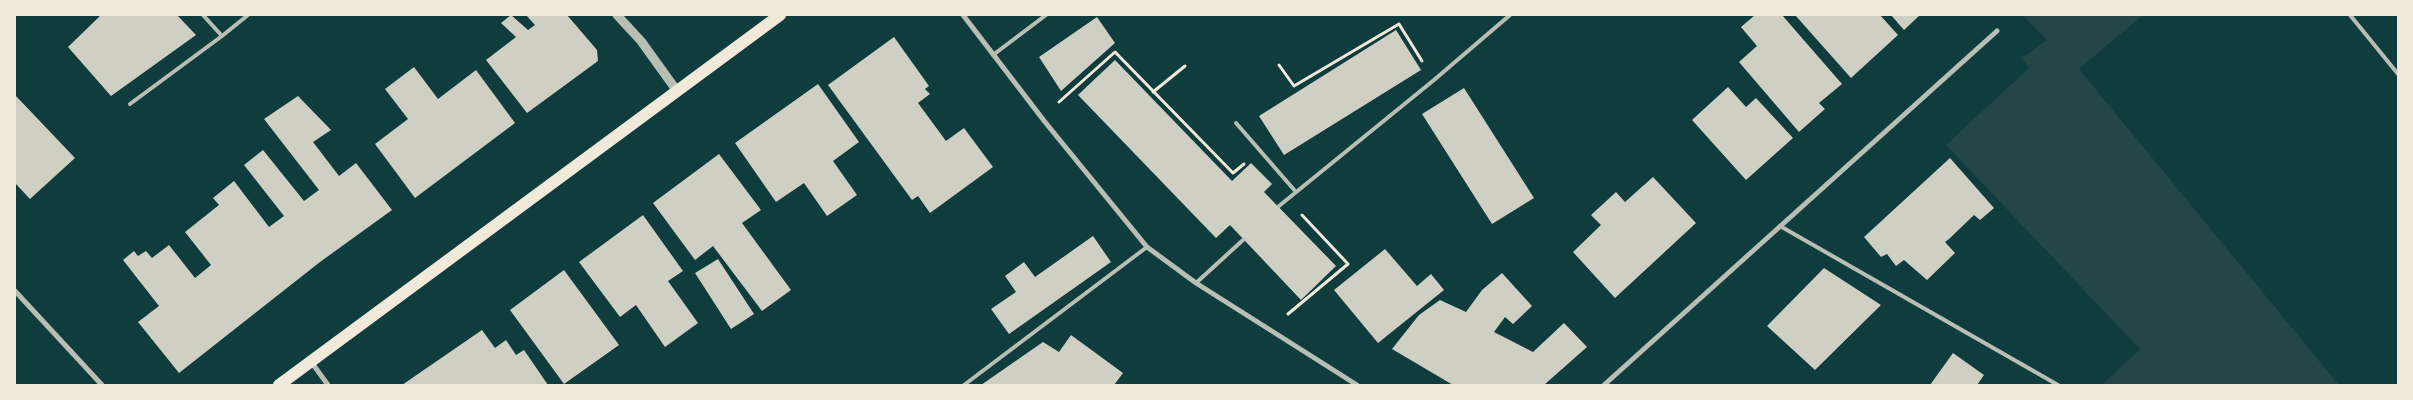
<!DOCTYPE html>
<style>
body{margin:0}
#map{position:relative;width:2413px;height:400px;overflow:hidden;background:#0f3d3e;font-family:"Work Sans",sans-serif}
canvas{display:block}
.frame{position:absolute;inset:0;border:16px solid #f1e9da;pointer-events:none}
</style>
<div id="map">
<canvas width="2413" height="400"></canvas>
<div class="frame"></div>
</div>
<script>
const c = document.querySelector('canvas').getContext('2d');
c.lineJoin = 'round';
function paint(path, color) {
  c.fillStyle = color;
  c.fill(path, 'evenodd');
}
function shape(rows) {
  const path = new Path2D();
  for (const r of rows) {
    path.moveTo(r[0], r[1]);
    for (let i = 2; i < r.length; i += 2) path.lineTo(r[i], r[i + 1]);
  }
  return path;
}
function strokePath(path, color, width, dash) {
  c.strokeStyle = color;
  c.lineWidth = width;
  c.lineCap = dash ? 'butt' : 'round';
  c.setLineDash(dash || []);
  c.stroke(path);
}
const green = shape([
 [2022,15,2143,15,2079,69,2339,385,2102,385,2140,349,1946,145,2029,68,2022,58,2047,40]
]);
const building = shape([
 [101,15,177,15,196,35,111,96,68,47],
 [511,15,528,30,535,25,526,15,567,15,597,50,598,61,527,113,486,60,516,37,501,23],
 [1755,15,1782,15,1842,84,1819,103,1825,109,1799,132,1739,62,1757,46,1741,27],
 [1795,15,1880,15,1898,35,1851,78],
 [1891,15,1920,15,1904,30],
 [1097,17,1115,43,1061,91,1039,57],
 [1396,30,1421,70,1284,155,1259,116],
 [894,37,929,86,925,89,930,94,918,103,946,141,964,128,993,167,930,213,918,196,912,200,828,85],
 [1115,60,1232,181,1251,163,1272,184,1264,192,1336,266,1301,300,1230,225,1216,238,1078,95],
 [414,67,438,99,476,70,515,123,415,198,375,144,408,119,385,89],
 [818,84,859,142,833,161,857,195,827,216,804,183,776,202,735,143],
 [1728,87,1746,107,1756,98,1793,138,1746,180,1692,120],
 [1464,88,1534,198,1492,224,1422,114],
 [15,95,75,158,30,199,15,183],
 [298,96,331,130,313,142,339,176,356,163,392,210,320,262,179,373,138,322,159,306,123,260,134,251,138,256,146,251,152,258,169,245,195,278,211,265,185,232,219,205,213,198,234,181,269,227,284,216,244,165,263,150,304,201,319,190,264,119],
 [719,154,761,210,742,223,791,290,762,311,713,246,695,260,653,203],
 [1950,158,1994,208,1980,220,1974,215,1949,239,1945,242,1955,253,1927,280,1904,260,1896,266,1887,254,1881,257,1864,237],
 [1653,177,1696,223,1615,298,1573,252,1601,225,1591,215,1603,204,1616,192,1625,202],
 [643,215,683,271,668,281,698,323,665,347,636,305,620,317,579,262],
 [1093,236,1111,262,1009,334,991,309,1016,292,1005,276,1024,262,1035,277],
 [1385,249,1417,286,1431,274,1444,290,1378,343,1334,290],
 [718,259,754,314,731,329,695,273],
 [1824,268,1881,305,1815,370,1767,326],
 [564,270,619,345,564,384,510,310],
 [1502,273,1532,306,1513,324,1505,317,1494,332,1533,352,1564,323,1587,347,1544,385,1453,385,1392,349,1419,315,1440,300,1466,312,1482,290],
 [482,330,495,348,506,340,516,355,524,350,548,385,402,385],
 [1071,335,1123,373,1114,385,981,385,1043,342,1059,352],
 [1953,353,1984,375,1977,385,1930,385]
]);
const path = shape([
 [1279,65,1294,86,1399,24,1422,61],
 [1153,92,1185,66],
 [1059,102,1115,52,1233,173,1244,164],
 [1288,314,1348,264,1302,215]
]);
const service = shape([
 [203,15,222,36,248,15],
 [2350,15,2398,74],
 [993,55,1046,15],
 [130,104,222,36],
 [1236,123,1296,192],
 [1279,206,1434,80,1510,15],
 [1780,226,2058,385],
 [1196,283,1243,240],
 [964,385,1147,247]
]);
const minor = shape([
 [963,15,1045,122,1147,247,1196,283,1357,385],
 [15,291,102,385],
 [312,363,328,385],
 [1604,385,1997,31]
]);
const tertiary = shape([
 [617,15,641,41,677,91]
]);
const primary = shape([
 [279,385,780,15]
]);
paint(green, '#244646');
paint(building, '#cfcfc3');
strokePath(path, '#f1e9da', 3);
strokePath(service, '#b8beb3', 4);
strokePath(minor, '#b8beb3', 5);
strokePath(tertiary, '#b8beb3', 9);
strokePath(primary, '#f1e9da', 12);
</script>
